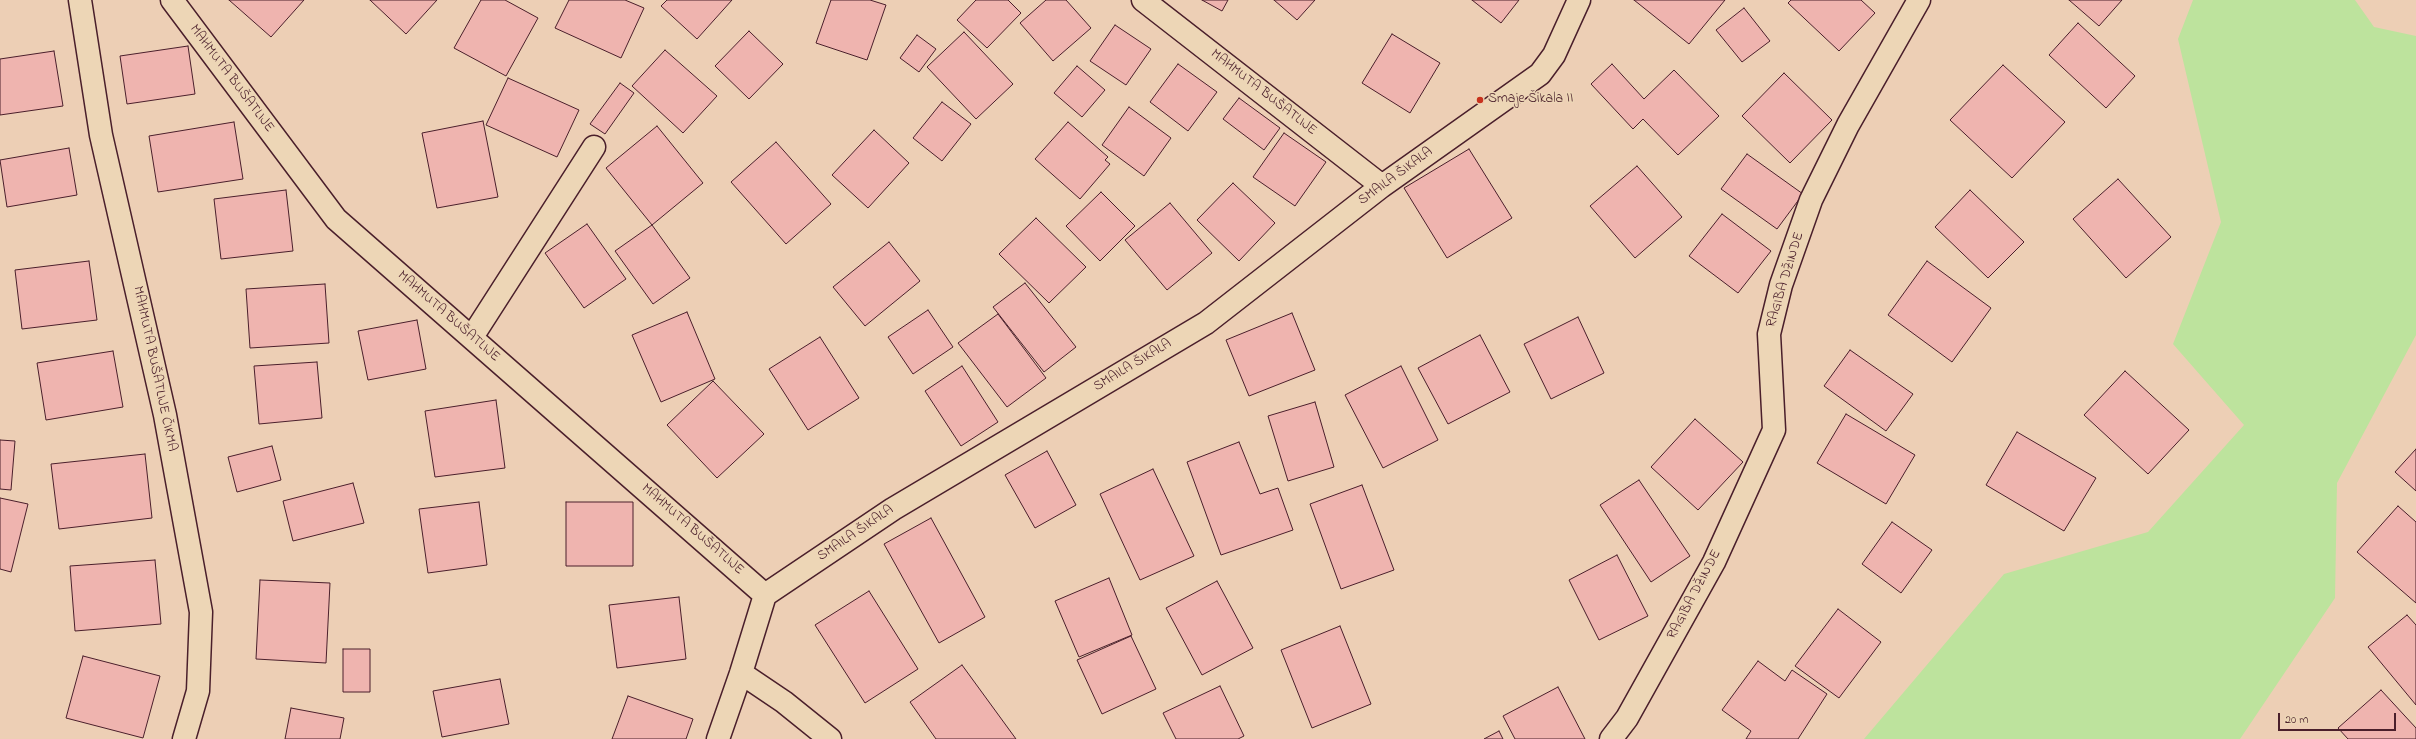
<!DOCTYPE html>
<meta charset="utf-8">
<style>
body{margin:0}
#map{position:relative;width:2416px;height:739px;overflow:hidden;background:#edcfb5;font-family:"Indie Flower",sans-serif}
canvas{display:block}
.scale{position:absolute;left:2278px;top:713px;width:118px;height:18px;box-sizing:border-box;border:2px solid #4a1f2b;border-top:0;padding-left:5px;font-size:12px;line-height:14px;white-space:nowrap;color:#4a1f2b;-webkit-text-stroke:3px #edd6b6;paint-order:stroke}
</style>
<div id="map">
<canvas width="2416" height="739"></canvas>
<div class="scale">20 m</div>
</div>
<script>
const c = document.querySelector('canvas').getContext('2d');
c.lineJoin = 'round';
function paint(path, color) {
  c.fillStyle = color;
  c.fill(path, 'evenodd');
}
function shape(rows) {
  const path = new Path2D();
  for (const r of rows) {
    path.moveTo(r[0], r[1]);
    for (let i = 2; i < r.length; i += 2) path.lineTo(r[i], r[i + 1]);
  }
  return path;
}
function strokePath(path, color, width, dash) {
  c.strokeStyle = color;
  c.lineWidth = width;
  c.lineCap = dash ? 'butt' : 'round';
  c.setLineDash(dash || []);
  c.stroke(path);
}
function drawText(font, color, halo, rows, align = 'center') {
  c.font = font + ' "Indie Flower",sans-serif';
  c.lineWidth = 3;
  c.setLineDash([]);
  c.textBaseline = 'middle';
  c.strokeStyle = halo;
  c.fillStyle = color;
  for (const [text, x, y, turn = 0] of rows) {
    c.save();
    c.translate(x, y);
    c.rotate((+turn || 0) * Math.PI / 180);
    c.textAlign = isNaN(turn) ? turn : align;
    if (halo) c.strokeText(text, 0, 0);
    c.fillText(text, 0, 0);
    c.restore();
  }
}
const green = shape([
 [2193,0,2355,0,2374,27,2416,36,2416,335,2337,483,2335,598,2240,739,1864,739,2004,574,2148,532,2244,425,2173,344,2221,222,2178,39]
]);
const building = shape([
 [229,0,304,0,271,37,229,0],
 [370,0,437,0,406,34,370,0],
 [481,0,505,0,538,18,506,76,454,48,481,0],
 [569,0,625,0,644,8,621,58,555,28,569,0],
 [667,0,732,0,697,39,661,6,667,0],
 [831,0,870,0,886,5,867,60,816,43,831,0],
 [976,0,1008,0,1021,13,987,48,957,20,976,0],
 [1046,0,1066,0,1091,28,1053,61,1020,23,1046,0],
 [1202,0,1228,0,1222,11,1202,0],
 [1274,0,1315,0,1297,20,1274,0],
 [1472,0,1519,0,1501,23,1472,0],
 [1634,0,1725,0,1689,44,1634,0],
 [1791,0,1861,0,1875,13,1839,51,1788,3,1791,0],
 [2069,0,2122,0,2099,26,2069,0],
 [1744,8,1770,41,1742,62,1716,30,1744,8],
 [2078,23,2135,76,2106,108,2049,55,2078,23],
 [1115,25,1151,49,1126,85,1090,61,1115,25],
 [749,31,783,64,749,99,715,66,749,31],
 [964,32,1013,84,976,119,927,67,964,32],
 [1392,34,1440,63,1410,113,1362,83,1392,34],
 [917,35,936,49,919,72,900,58,917,35],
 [188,46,195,94,127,104,120,56,188,46],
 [665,50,717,96,683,133,632,86,665,50],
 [54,51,63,106,0,115,0,59,54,51],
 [1178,64,1217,92,1188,131,1150,102,1178,64],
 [1612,64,1644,99,1674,70,1719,116,1678,155,1643,119,1633,129,1591,84,1612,64],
 [2003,65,2065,122,2012,178,1950,120,2003,65],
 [1077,66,1105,90,1082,117,1054,93,1077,66],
 [1784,73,1832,120,1790,163,1742,116,1784,73],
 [508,78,579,110,557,157,486,125,508,78],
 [620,83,634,93,605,134,590,124,620,83],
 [1239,98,1280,128,1264,150,1223,119,1239,98],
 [942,102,971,124,942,161,913,138,942,102],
 [1129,107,1171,138,1144,176,1102,145,1129,107],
 [483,121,498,197,437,208,422,133,483,121],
 [234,122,243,179,158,192,149,136,234,122],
 [1068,122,1108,157,1105,160,1110,164,1080,199,1035,159,1068,122],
 [657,126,703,183,652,225,606,168,657,126],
 [874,130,909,163,868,208,832,175,874,130],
 [1284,133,1326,162,1295,206,1253,177,1284,133],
 [776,142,831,204,786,244,731,182,776,142],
 [69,148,77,195,7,207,0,160,69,148],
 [1469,149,1512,218,1447,258,1404,188,1469,149],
 [1747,154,1803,194,1777,229,1721,189,1747,154],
 [1637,166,1682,217,1635,258,1590,206,1637,166],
 [2118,179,2171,237,2126,278,2073,219,2118,179],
 [1233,183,1275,223,1239,261,1197,220,1233,183],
 [286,190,293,251,221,259,214,199,286,190],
 [1970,190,2024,242,1988,278,1935,227,1970,190],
 [1101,192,1135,226,1100,261,1066,226,1101,192],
 [1170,203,1212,253,1167,290,1125,240,1170,203],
 [1722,214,1771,251,1738,293,1689,256,1722,214],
 [1036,218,1086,267,1049,303,999,254,1036,218],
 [587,224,626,279,584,308,545,253,587,224],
 [652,225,690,278,653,304,615,251,652,225],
 [889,242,920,281,865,326,833,287,889,242],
 [89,261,97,320,22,329,15,270,89,261],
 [1927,261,1991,308,1952,362,1888,315,1927,261],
 [1025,283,1076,347,1044,372,993,307,1025,283],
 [325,284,329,343,250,348,246,289,325,284],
 [928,310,953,347,913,374,888,337,928,310],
 [687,312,715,379,661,402,632,335,687,312],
 [1292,313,1315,370,1249,396,1226,340,1292,313],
 [998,314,1046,378,1007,407,958,343,998,314],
 [1578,317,1604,373,1551,399,1524,344,1578,317],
 [417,320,426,369,368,380,358,331,417,320],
 [1480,335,1510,392,1448,424,1418,368,1480,335],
 [820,337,859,398,808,430,769,369,820,337],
 [1850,350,1913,394,1886,431,1824,386,1850,350],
 [113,351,123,407,46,420,37,363,113,351],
 [317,362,322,418,259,424,254,366,317,362],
 [962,366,998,422,961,446,925,391,962,366],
 [1401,366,1438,440,1383,468,1345,395,1401,366],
 [2125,371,2189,430,2148,474,2084,415,2125,371],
 [713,381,764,434,717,478,667,425,713,381],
 [496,400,505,468,435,477,425,411,496,400],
 [1315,402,1334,467,1288,481,1268,416,1315,402],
 [1846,414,1915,455,1886,504,1817,463,1846,414],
 [1695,419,1743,462,1698,510,1651,467,1695,419],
 [2017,432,2096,478,2064,531,1986,485,2017,432],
 [0,440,15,441,11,490,0,489,0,440],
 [1239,442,1260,494,1278,488,1293,530,1221,555,1187,462,1239,442],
 [272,446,281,480,237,492,228,457,272,446],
 [2416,449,2416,491,2395,472,2416,449],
 [1047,451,1076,505,1035,528,1005,475,1047,451],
 [145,454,152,518,59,529,51,464,145,454],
 [1153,469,1194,556,1140,580,1100,494,1153,469],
 [1639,480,1690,556,1651,582,1600,505,1639,480],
 [353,483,364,523,293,541,283,501,353,483],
 [1362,485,1394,570,1341,589,1310,504,1362,485],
 [0,498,28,504,11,572,0,569,0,498],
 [479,502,487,565,428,573,419,509,479,502],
 [566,502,633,502,633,566,566,566,566,502],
 [2398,506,2416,522,2416,603,2357,552,2398,506],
 [931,518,985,617,939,643,884,544,931,518],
 [1892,522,1932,550,1901,593,1862,564,1892,522],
 [1617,555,1648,616,1599,640,1569,580,1617,555],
 [155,560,161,624,75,631,70,566,155,560],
 [1109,578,1132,635,1079,657,1055,601,1109,578],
 [260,580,330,583,326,663,256,659,260,580],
 [1217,581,1253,648,1202,675,1166,608,1217,581],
 [869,591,918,669,865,703,815,625,869,591],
 [679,597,686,659,617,668,609,605,679,597],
 [1838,609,1881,642,1839,698,1795,666,1838,609],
 [2407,615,2416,625,2416,705,2368,647,2407,615],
 [1340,626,1371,704,1312,728,1281,650,1340,626],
 [1131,636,1156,689,1102,714,1077,660,1131,636],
 [343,649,370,649,370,692,343,692,343,649],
 [83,656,160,676,143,738,66,718,83,656],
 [1758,661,1785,681,1792,670,1827,694,1798,739,1746,739,1751,731,1722,710,1758,661],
 [962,665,1016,739,936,739,910,702,962,665],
 [500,679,509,724,442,737,433,691,500,679],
 [1220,686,1244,736,1238,739,1176,739,1163,713,1220,686],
 [1558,687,1585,739,1515,739,1503,716,1558,687],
 [2381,690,2416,728,2416,739,2348,739,2338,728,2381,690],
 [628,696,693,719,686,739,612,739,628,696],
 [291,708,344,718,340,739,285,739,291,708],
 [1499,731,1503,739,1484,739,1499,731]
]);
const minor = shape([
 [80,0,101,135,165,415,201,612,198,691,184,739],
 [172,0,336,219,765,595],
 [1143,0,1382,186],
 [472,337,594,147],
 [741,673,784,702,830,739],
 [718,739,741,673,765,595,893,509,1206,323,1382,186,1540,74,1554,55,1579,0],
 [1611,739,1627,718,1714,562,1774,430,1769,334,1781,285,1811,200,1848,125,1919,0]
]);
const markers = [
 [1480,100,4,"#c8321e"]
];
const streetNames = [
 ["MAHMUTA BUŠATLIJE",231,79,53],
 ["MAHMUTA BUŠATLIJE",1263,93,38],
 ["SMAILA ŠIKALA",1396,177,-36],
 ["RAGIBA DŽINDE",1786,280,-73],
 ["MAHMUTA BUŠATLIJE",448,317,41],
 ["SMAILA ŠIKALA",1133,366,-31],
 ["MAHMUTA BUŠATLIJE ČIKMA",154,369,78],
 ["MAHMUTA BUŠATLIJE",692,530,41],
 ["SMAILA ŠIKALA",856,534,-34],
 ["RAGIBA DŽINDE",1695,595,-62]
];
const poiNames = [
 ["Smaje Šikala II",1488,100]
];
paint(green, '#bde39d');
paint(building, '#efb4af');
strokePath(building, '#4a1f2b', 1);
strokePath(minor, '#4a1f2b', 25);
strokePath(minor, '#edd6b6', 22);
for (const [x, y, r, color] of markers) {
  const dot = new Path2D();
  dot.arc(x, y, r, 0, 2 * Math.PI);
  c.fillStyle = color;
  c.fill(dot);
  strokePath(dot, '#edd6b6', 1.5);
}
drawText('14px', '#4a1f2b', '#edd6b6', streetNames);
drawText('14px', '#4a1f2b', '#edd6b6', poiNames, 'left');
</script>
